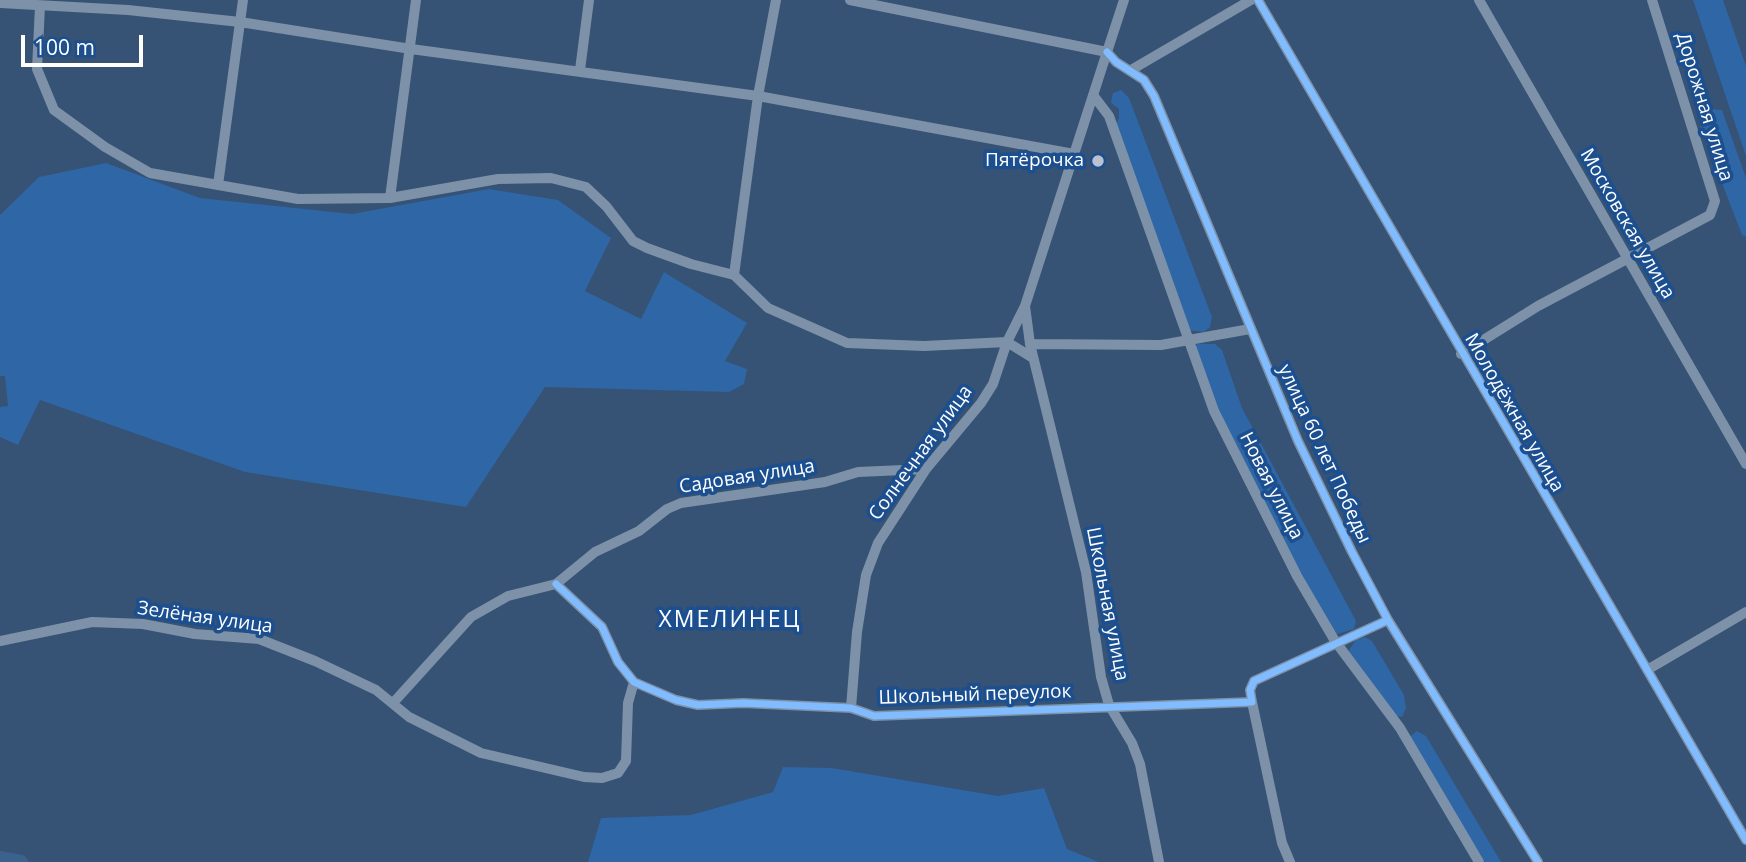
<!DOCTYPE html>
<meta charset="utf-8">
<style>
body{margin:0}
#map{position:relative;width:1746px;height:862px;overflow:hidden;background:#365274;font-family:"Open Sans",sans-serif}
canvas{display:block}
.scale{position:absolute;left:21px;top:35px;width:122px;height:32px;box-sizing:border-box;border:4px solid #fff;border-top:0;padding-left:9px;font-size:21px;line-height:24px;white-space:nowrap;color:#fff;-webkit-text-stroke:5px #1b4f8f;paint-order:stroke}
</style>
<div id="map">
<canvas width="1746" height="862"></canvas>
<div class="scale">100 m</div>
</div>
<script>
const c = document.querySelector('canvas').getContext('2d');
c.lineJoin = 'round';
function paint(path, color) {
  c.fillStyle = color;
  c.fill(path, 'evenodd');
}
function shape(rows) {
  const path = new Path2D();
  for (const r of rows) {
    path.moveTo(r[0], r[1]);
    for (let i = 2; i < r.length; i += 2) path.lineTo(r[i], r[i + 1]);
  }
  return path;
}
function strokePath(path, color, width, dash) {
  c.strokeStyle = color;
  c.lineWidth = width;
  c.lineCap = dash ? 'butt' : 'round';
  c.setLineDash(dash || []);
  c.stroke(path);
}
function drawText(font, color, halo, rows, align = 'center') {
  c.font = font + ' "Open Sans",sans-serif';
  c.lineWidth = 7;
  c.setLineDash([]);
  c.textBaseline = 'middle';
  c.strokeStyle = halo;
  c.fillStyle = color;
  for (const [text, x, y, turn = 0] of rows) {
    c.save();
    c.translate(x, y);
    c.rotate((+turn || 0) * Math.PI / 180);
    c.textAlign = isNaN(turn) ? turn : align;
    if (halo) c.strokeText(text, 0, 0);
    c.fillText(text, 0, 0);
    c.restore();
  }
}
const green = shape([
 [1693,0,1723,0,1746,66,1746,156],
 [1121,90,1129,98,1212,317,1210,327,1204,332,1188,330,1114,128,1119,118,1119,109,1111,103,1113,93],
 [1709,109,1722,110,1746,178,1746,237,1742,235,1700,126,1701,112],
 [106,163,200,198,352,214,489,189,558,200,611,238,585,291,641,319,664,272,747,323,725,361,747,369,744,384,729,392,545,387,466,507,245,472,40,400,18,445,0,437,0,407,8,406,5,376,0,376,0,215,39,177],
 [1198,344,1215,344,1222,350,1242,408,1356,621,1354,629,1334,635,1301,579,1217,413,1193,347],
 [1365,637,1372,641,1404,695,1406,708,1402,717,1395,716,1351,659,1349,650,1356,640],
 [1417,731,1426,736,1501,862,1485,862,1408,738],
 [783,767,832,768,998,796,1044,788,1067,849,1099,862,588,862,601,818,691,815,773,792]
]);
const river = shape([
 [0,858,21,862]
]);
const street = shape([
 [850,0,1107,52,1124,0],
 [1258,0,1746,840],
 [1479,0,1746,464],
 [0,3,128,10,240,22,411,49,758,96,776,0],
 [40,6,37,69,54,110,105,147,150,173,298,199,390,198,498,179,551,178,586,187,606,206,633,241,647,248,691,264,734,275],
 [1107,52,1116,62,1144,80,1154,96,1298,441,1352,552,1388,620,1538,862],
 [580,70,589,0],
 [1131,70,1251,0],
 [1093,95,1109,116,1214,411,1297,576,1335,641,1400,728,1479,862],
 [218,185,243,0],
 [390,198,416,0],
 [1025,306,1030,344,1086,572,1101,677,1109,705,1132,743,1140,764,1159,862],
 [1030,344,1161,345,1250,329],
 [1461,354,1538,306,1710,215,1715,201,1652,0],
 [1033,358,1007,342,924,346,847,343,768,308,734,275,758,96,1074,154],
 [556,584,602,627,618,662,634,682,676,700,698,705,743,703,851,708,874,716,1252,702,1250,690,1254,681,1388,620],
 [0,641,92,622,143,624,195,634,259,639,315,661,376,690,409,717,481,753,584,777,602,778,618,773,626,761,628,703,634,682],
 [1647,670,1746,612],
 [1252,702,1282,843,1290,862],
 [393,703,471,617,508,596,556,584,595,552,639,531,667,509,681,503,825,482,858,472,926,469],
 [851,708,857,632,866,575,878,543,926,469,981,403,993,384,1007,342,1025,306,1107,52]
]);
const cycleway = shape([
 [1258,0,1746,840],
 [1107,52,1116,62,1144,80,1154,96,1298,441,1352,552,1388,620,1538,862],
 [556,584,602,627,618,662,634,682,676,700,698,705,743,703,851,708,874,716,1252,702,1250,690,1254,681,1388,620]
]);
const markers = [
 [1098,161,7,"#b9c2ce"]
];
const streetNames = [
 ["Дорожная улица",1704,107,73],
 ["Московская улица",1627,224,60],
 ["Молодёжная улица",1514,413,60],
 ["Солнечная улица",921,453,-54],
 ["улица 60 лет Победы",1324,454,65],
 ["Садовая улица",747,477,-9],
 ["Новая улица",1271,486,63],
 ["Школьная улица",1107,604,79],
 ["Зелёная улица",205,618,8],
 ["Школьный переулок",975,695,-2]
];
const poiNames = [
 ["Пятёрочка",1084,161]
];
const quarterNames = [
 ["ХМЕЛИНЕЦ",730,620]
];
paint(green, '#2f66a5');
strokePath(river, '#3b618d', 14);
strokePath(street, '#7d92a8', 10);
strokePath(cycleway, '#80bcff', 7);
for (const [x, y, r, color] of markers) {
  const dot = new Path2D();
  dot.arc(x, y, r, 0, 2 * Math.PI);
  c.fillStyle = color;
  c.fill(dot);
  strokePath(dot, '#1b4f8f', 2.5);
}
drawText('19px', '#fff', '#1b4f8f', streetNames);
drawText('19px', '#fff', '#1b4f8f', poiNames, 'right');
c.letterSpacing = '2px';
drawText('23px', '#fff', '#1b4f8f', quarterNames);
c.letterSpacing = '0px';
</script>
